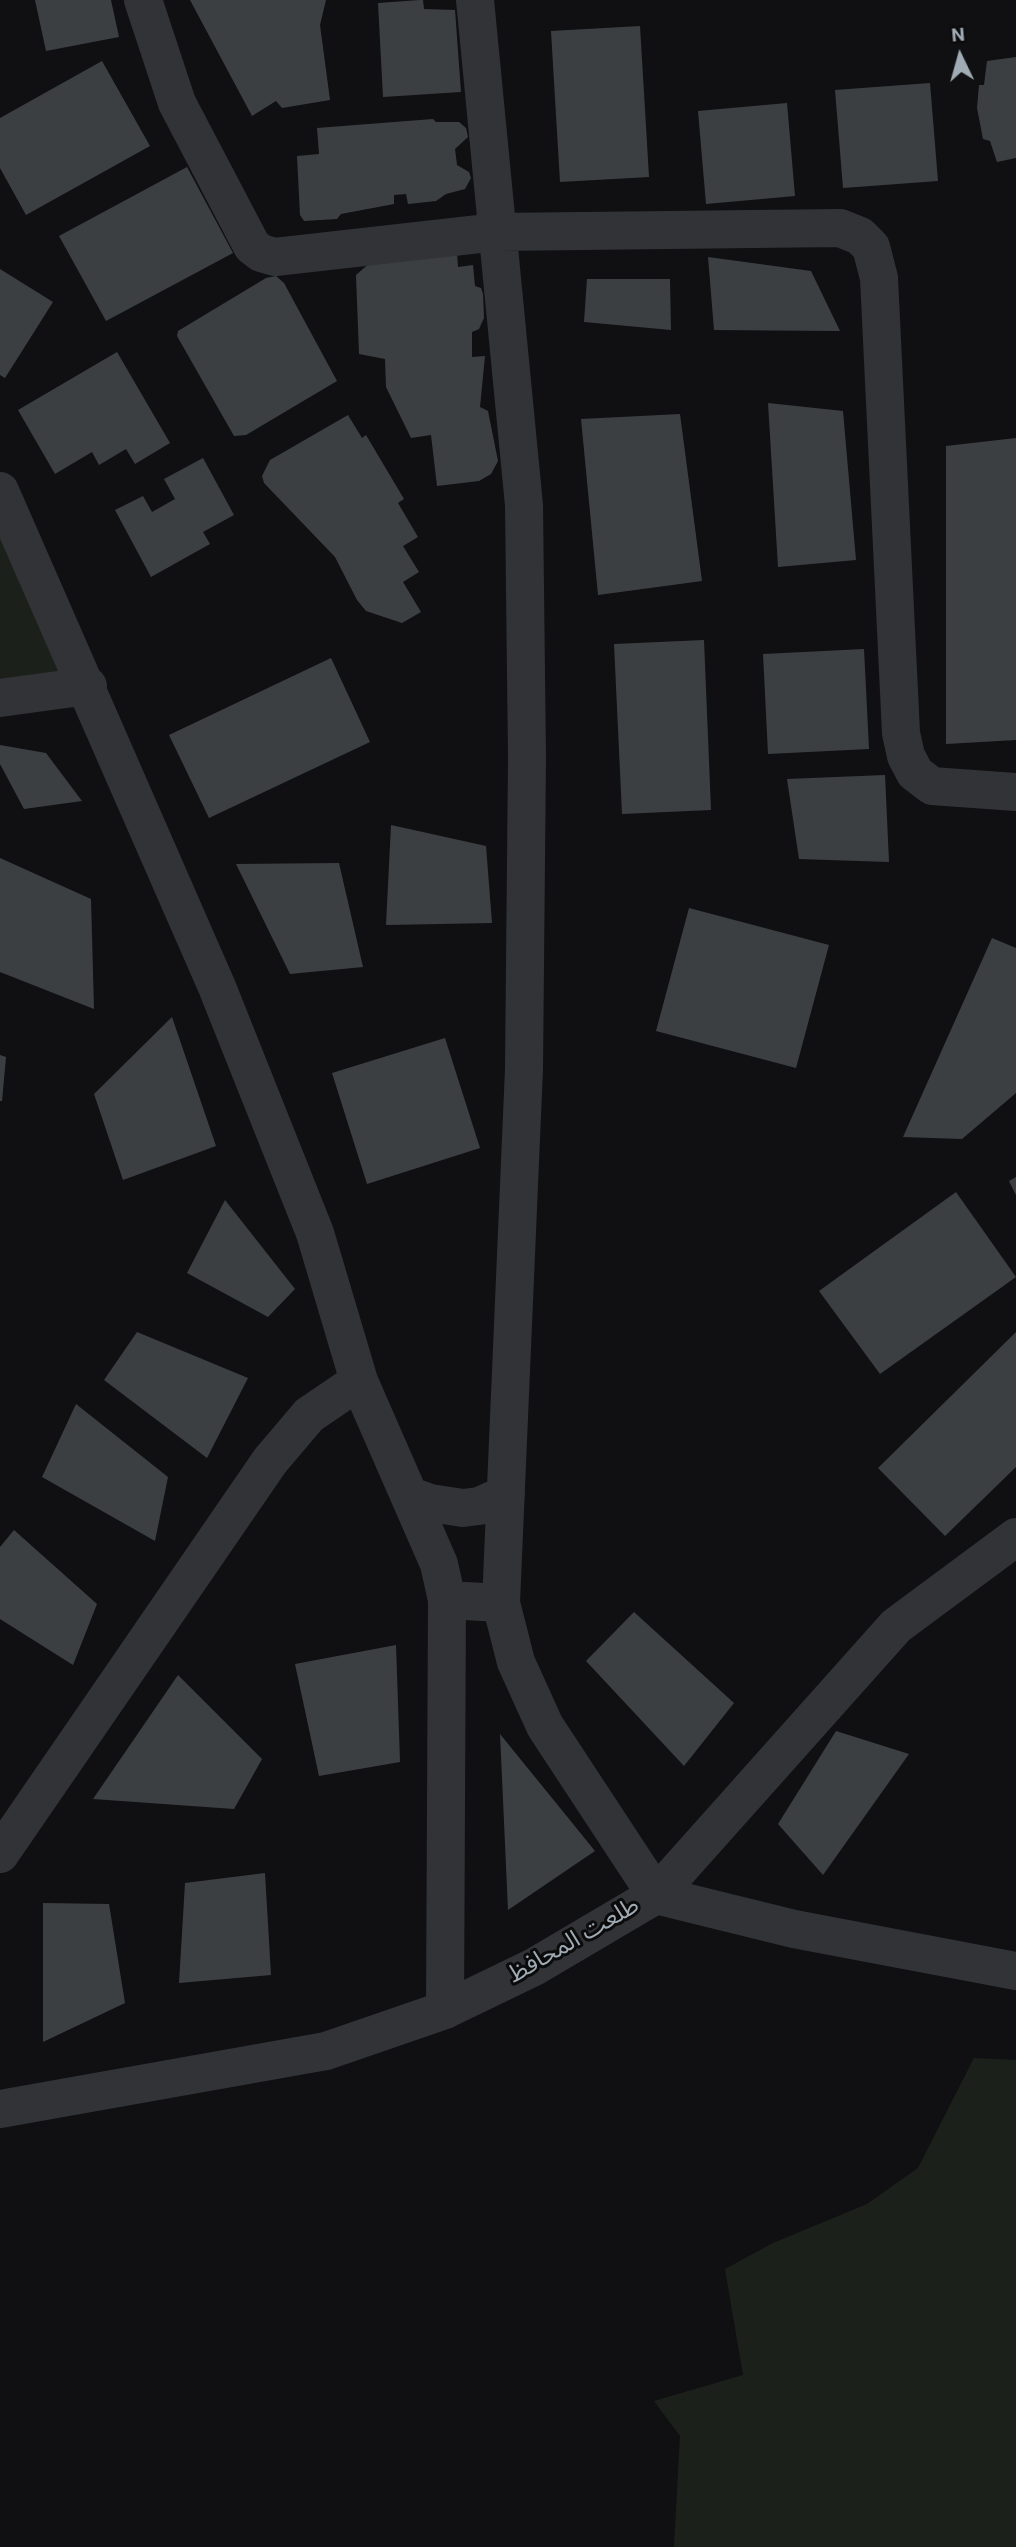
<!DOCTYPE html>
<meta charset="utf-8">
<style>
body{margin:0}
#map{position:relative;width:1016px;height:2547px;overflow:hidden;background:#101012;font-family:Roboto,sans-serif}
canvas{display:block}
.north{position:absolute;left:925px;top:21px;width:70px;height:70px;-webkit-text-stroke:5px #0b0b0c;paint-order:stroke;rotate:355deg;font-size:19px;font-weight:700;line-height:28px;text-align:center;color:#a0abb4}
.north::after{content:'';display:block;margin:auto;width:24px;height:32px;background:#a0abb4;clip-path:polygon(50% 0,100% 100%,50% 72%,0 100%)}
</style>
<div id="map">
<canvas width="1016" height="2547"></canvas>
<div class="north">N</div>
</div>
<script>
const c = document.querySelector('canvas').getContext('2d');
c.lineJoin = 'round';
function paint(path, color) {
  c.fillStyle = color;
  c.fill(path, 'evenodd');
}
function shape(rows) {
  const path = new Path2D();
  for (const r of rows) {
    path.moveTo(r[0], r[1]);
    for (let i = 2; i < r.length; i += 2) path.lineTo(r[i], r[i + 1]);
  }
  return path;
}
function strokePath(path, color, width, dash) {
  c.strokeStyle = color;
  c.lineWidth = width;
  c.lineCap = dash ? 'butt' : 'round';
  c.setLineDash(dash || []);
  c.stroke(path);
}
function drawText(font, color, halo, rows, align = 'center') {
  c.font = font + ' Roboto,"Noto Sans Arabic",sans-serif';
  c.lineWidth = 6;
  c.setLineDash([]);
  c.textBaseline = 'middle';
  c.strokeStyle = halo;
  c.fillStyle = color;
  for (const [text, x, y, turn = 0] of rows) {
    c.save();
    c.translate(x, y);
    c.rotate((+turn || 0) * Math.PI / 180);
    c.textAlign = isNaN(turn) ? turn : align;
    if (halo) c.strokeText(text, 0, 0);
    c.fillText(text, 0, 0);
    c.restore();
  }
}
const green = shape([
 [0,517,79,677,0,682],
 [974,2058,1016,2060,1016,2547,674,2547,680,2436,654,2401,743,2375,725,2269,773,2243,867,2204,918,2168]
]);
const building = shape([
 [35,0,111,0,119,37,46,51],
 [190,0,326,0,320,25,330,100,282,108,276,101,252,116],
 [420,0,423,0,424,9,455,10,461,92,383,97,378,3],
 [640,26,649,177,560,182,551,31],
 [1016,57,1016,158,997,162,990,141,983,139,977,108,979,85,984,85,987,61],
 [102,61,150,146,26,215,0,168,0,118],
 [930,83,938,181,843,188,835,90],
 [787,103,795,196,706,204,698,111],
 [433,119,436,122,459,122,466,128,468,137,455,149,457,165,469,172,471,178,465,189,446,194,436,201,408,204,406,194,394,195,394,204,341,214,337,219,304,221,300,215,297,156,319,154,317,128],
 [187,167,233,253,106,321,59,236],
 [457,252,458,267,473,265,475,286,481,288,483,294,484,318,479,329,472,332,472,357,485,356,480,407,488,411,498,461,491,474,479,481,437,486,431,435,411,438,386,387,385,359,359,354,356,275,371,262],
 [708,257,811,271,840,331,714,330],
 [0,269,53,302,5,378,0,375],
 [276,276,284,283,337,381,246,435,234,436,177,336,178,331,266,278],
 [587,279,670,279,671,330,584,322],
 [117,352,170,443,135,464,126,449,99,465,92,452,55,474,18,410],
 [768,403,843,411,856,560,778,567],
 [680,414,702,581,598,595,581,419],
 [348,415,362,438,366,435,404,499,398,503,418,537,403,546,419,572,403,582,421,612,402,623,366,611,357,600,335,557,264,483,262,476,270,460],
 [1016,438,1016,740,946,744,946,446],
 [203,458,234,515,203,532,210,544,151,577,115,510,143,496,152,512,175,499,164,479],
 [704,640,711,810,622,814,614,644],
 [864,649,869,749,768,754,763,654],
 [331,658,370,742,209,818,169,735],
 [0,745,46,753,82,801,24,809,0,764],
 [885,775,889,862,799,859,787,779],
 [391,825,486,846,492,923,386,925],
 [0,858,91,899,94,1009,0,972],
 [339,863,363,967,290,974,236,864],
 [689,908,829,945,796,1068,656,1031],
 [992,938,1016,948,1016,1093,962,1139,903,1137],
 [172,1017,216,1146,123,1180,94,1094],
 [445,1038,480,1148,367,1184,332,1073],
 [0,1055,6,1057,2,1101,0,1101],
 [1016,1177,1016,1195,1009,1181],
 [956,1192,1016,1277,880,1374,819,1291],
 [225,1200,295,1289,268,1317,187,1273],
 [137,1332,248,1378,207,1458,104,1380],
 [1016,1332,1016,1467,945,1536,878,1468],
 [76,1404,168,1477,155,1541,42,1477],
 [14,1530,97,1604,73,1665,0,1619,0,1547],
 [634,1612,734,1703,684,1766,586,1661],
 [396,1645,400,1762,319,1776,295,1664],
 [178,1675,262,1759,234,1809,93,1799],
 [836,1731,909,1754,823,1875,778,1824],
 [500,1734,595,1851,508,1910],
 [265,1873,271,1975,179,1983,185,1883],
 [43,1903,109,1904,125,2003,43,2042]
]);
const minor = shape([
 [143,0,177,103,252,246,261,253,275,257,497,232,840,228,860,236,871,247,879,278,901,733,906,756,915,773,932,786,1016,792],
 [475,0,524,505,527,757,524,1069,501,1603,516,1662,545,1726,656,1895,794,1929,1016,1971],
 [0,491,217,987,315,1233,359,1381,439,1564,447,1600,501,1603],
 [0,698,88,686],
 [410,1496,430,1503,463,1508,479,1506,506,1494],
 [0,1854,270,1461,309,1415,359,1381],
 [445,2010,447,1600]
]);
const tertiary = shape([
 [0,2109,326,2051,445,2010,534,1967,656,1895,896,1626,1016,1537]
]);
const streetNames = [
 ["طلعت المحافظ",574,1941,-30]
];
paint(green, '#1b211a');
paint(building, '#3c3f42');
strokePath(minor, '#313337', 38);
strokePath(tertiary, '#313337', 38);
drawText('24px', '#a0abb4', '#0b0b0c', streetNames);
</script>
